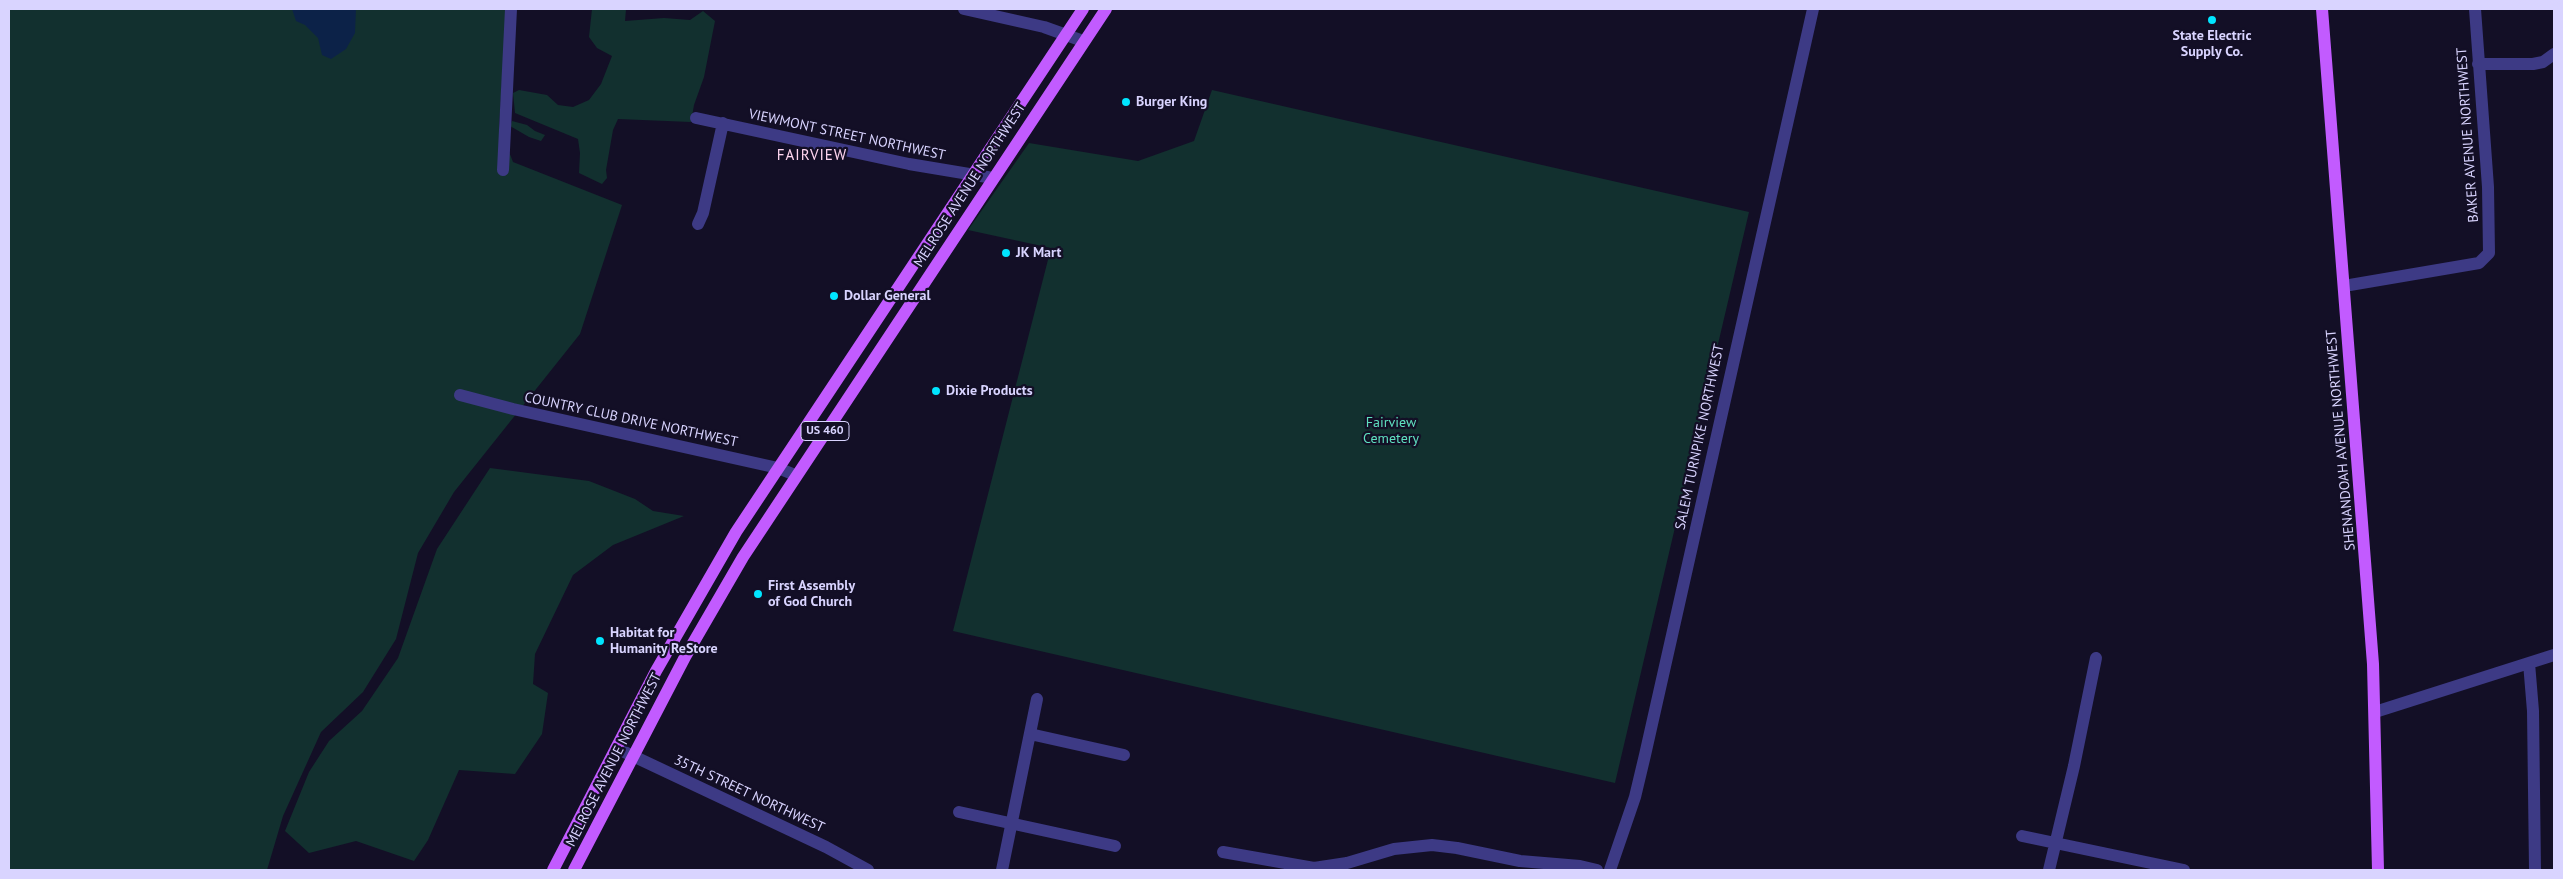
<!DOCTYPE html>
<style>
body{margin:0}
#map{position:relative;width:2563px;height:879px;overflow:hidden;background:#130f26;font-family:"PT Sans",sans-serif}
canvas{display:block}
.frame{position:absolute;inset:0;border:10px solid #d9d4ff;pointer-events:none}
</style>
<div id="map">
<canvas width="2563" height="879"></canvas>
<div class="frame"></div>
</div>
<script>
const c = document.querySelector('canvas').getContext('2d');
c.lineJoin = 'round';
function paint(path, color) {
  c.fillStyle = color;
  c.fill(path, 'evenodd');
}
function shape(rows) {
  const path = new Path2D();
  for (const r of rows) {
    path.moveTo(r[0], r[1]);
    for (let i = 2; i < r.length; i += 2) path.lineTo(r[i], r[i + 1]);
  }
  return path;
}
function strokePath(path, color, width, dash) {
  c.strokeStyle = color;
  c.lineWidth = width;
  c.lineCap = dash ? 'butt' : 'round';
  c.setLineDash(dash || []);
  c.stroke(path);
}
function drawText(font, color, halo, rows, align = 'center') {
  c.font = font + ' "PT Sans",sans-serif';
  c.lineWidth = 4.5;
  c.setLineDash([]);
  c.textBaseline = 'middle';
  c.strokeStyle = halo;
  c.fillStyle = color;
  for (const [text, x, y, turn = 0] of rows) {
    c.save();
    c.translate(x, y);
    c.rotate((+turn || 0) * Math.PI / 180);
    c.textAlign = isNaN(turn) ? turn : align;
    if (halo) c.strokeText(text, 0, 0);
    c.fillText(text, 0, 0);
    c.restore();
  }
}
const green = shape([
 [9,9,507,9,499,126,513,162,622,205,580,334,454,492,418,553,396,639,363,692,321,732,283,816,267,870,9,870],
 [592,9,626,9,625,21,664,18,690,20,703,11,715,21,704,77,694,105,691,122,618,119,613,130,606,170,607,178,602,184,579,173,580,153,578,139,515,113,513,93,519,90,547,95,558,105,573,107,589,100,601,84,612,56,597,48,589,37],
 [1212,90,1749,212,1615,783,953,631,1051,248,968,230,1029,143,1138,161,1194,141],
 [512,121,527,125,535,131,545,135,541,141,529,137,510,126],
 [490,468,589,481,635,499,653,511,684,516,613,545,573,575,535,654,533,684,548,693,542,734,515,774,459,770,428,840,414,861,356,841,309,853,285,831,309,772,329,741,362,711,398,658,437,549]
]);
const water = shape([
 [292,9,356,9,355,33,346,49,331,59,322,55,318,38,305,25,296,21]
]);
const minor = shape([
 [964,9,1044,27,1083,41],
 [2478,64,2533,64,2543,62,2554,54],
 [696,118,909,164,993,178],
 [503,170,511,9],
 [698,224,703,213,723,123],
 [2344,286,2479,263,2489,253,2488,187,2475,9],
 [460,395,513,409,778,468,795,475],
 [2529,663,2533,711,2535,870],
 [2375,712,2554,655],
 [1030,734,1124,755],
 [616,748,826,847,868,870],
 [959,812,1115,846],
 [2022,836,2184,870],
 [1223,852,1314,868,1347,863,1394,849,1432,845,1457,848,1520,861,1580,866,1597,870],
 [1002,870,1037,699],
 [1610,870,1635,797,1645,755,1813,9],
 [2049,870,2074,766,2096,658]
]);
const major = shape([
 [2322,9,2373,664,2378,870],
 [553,870,656,671,736,532,1083,9],
 [574,870,685,657,743,557,1106,9]
]);
const markers = [
 [2212,20,5,"#00e5ff"],
 [1126,102,5,"#00e5ff"],
 [1006,253,5,"#00e5ff"],
 [834,296,5,"#00e5ff"],
 [936,391,5,"#00e5ff"],
 [758,594,5,"#00e5ff"],
 [600,641,5,"#00e5ff"]
];
const shields = [
 [825,431,48]
];
const shieldNames = [
 ["US 460",825,431]
];
const poiNames = [
 ["State Electric",2212,36,"center"],
 ["Supply Co.",2212,52,"center"],
 ["Burger King",1136,102],
 ["JK Mart",1016,253],
 ["Dollar General",844,296],
 ["Dixie Products",946,391],
 ["First Assembly",768,586],
 ["of God Church",768,602],
 ["Habitat for",610,633],
 ["Humanity ReStore",610,649]
];
const streetNames = [
 ["VIEWMONT STREET NORTHWEST",847,135,12],
 ["BAKER AVENUE NORTHWEST",2468,135,-94],
 ["MELROSE AVENUE NORTHWEST",970,185,-57],
 ["COUNTRY CLUB DRIVE NORTHWEST",631,420,12],
 ["SALEM TURNPIKE NORTHWEST",1700,437,-78],
 ["SHENANDOAH AVENUE NORTHWEST",2341,440,-95],
 ["MELROSE AVENUE NORTHWEST",614,760,-63],
 ["35TH STREET NORTHWEST",749,794,25]
];
const parkNames = [
 ["Fairview",1391,423],
 ["Cemetery",1391,439]
];
const neighbourhoodNames = [
 ["FAIRVIEW",812,156]
];
paint(green, '#12302f');
paint(water, '#0c2248');
strokePath(minor, '#3d3a85', 12);
strokePath(major, '#c25bff', 12);
for (const [x, y, r, color] of markers) {
  const dot = new Path2D();
  dot.arc(x, y, r, 0, 2 * Math.PI);
  c.fillStyle = color;
  c.fill(dot);
  strokePath(dot, '#130f26', 2);
}
for (const [x, y, w] of shields) {
  const box = new Path2D();
  box.roundRect(x - w / 2, y - 9.5, w, 19, 4);
  c.fillStyle = '#130f26';
  c.fill(box);
  strokePath(box, '#d9d4ff', 1);
}
drawText('bold 12px', '#d9d4ff', null, shieldNames);
drawText('bold 14px', '#d9d4ff', '#130f26', poiNames, 'left');
drawText('14px', '#d9d4ff', '#130f26', streetNames);
drawText('14px', '#5fe0c0', '#130f26', parkNames);
c.letterSpacing = '1px';
drawText('15px', '#ffd6f0', '#130f26', neighbourhoodNames);
c.letterSpacing = '0px';
</script>
